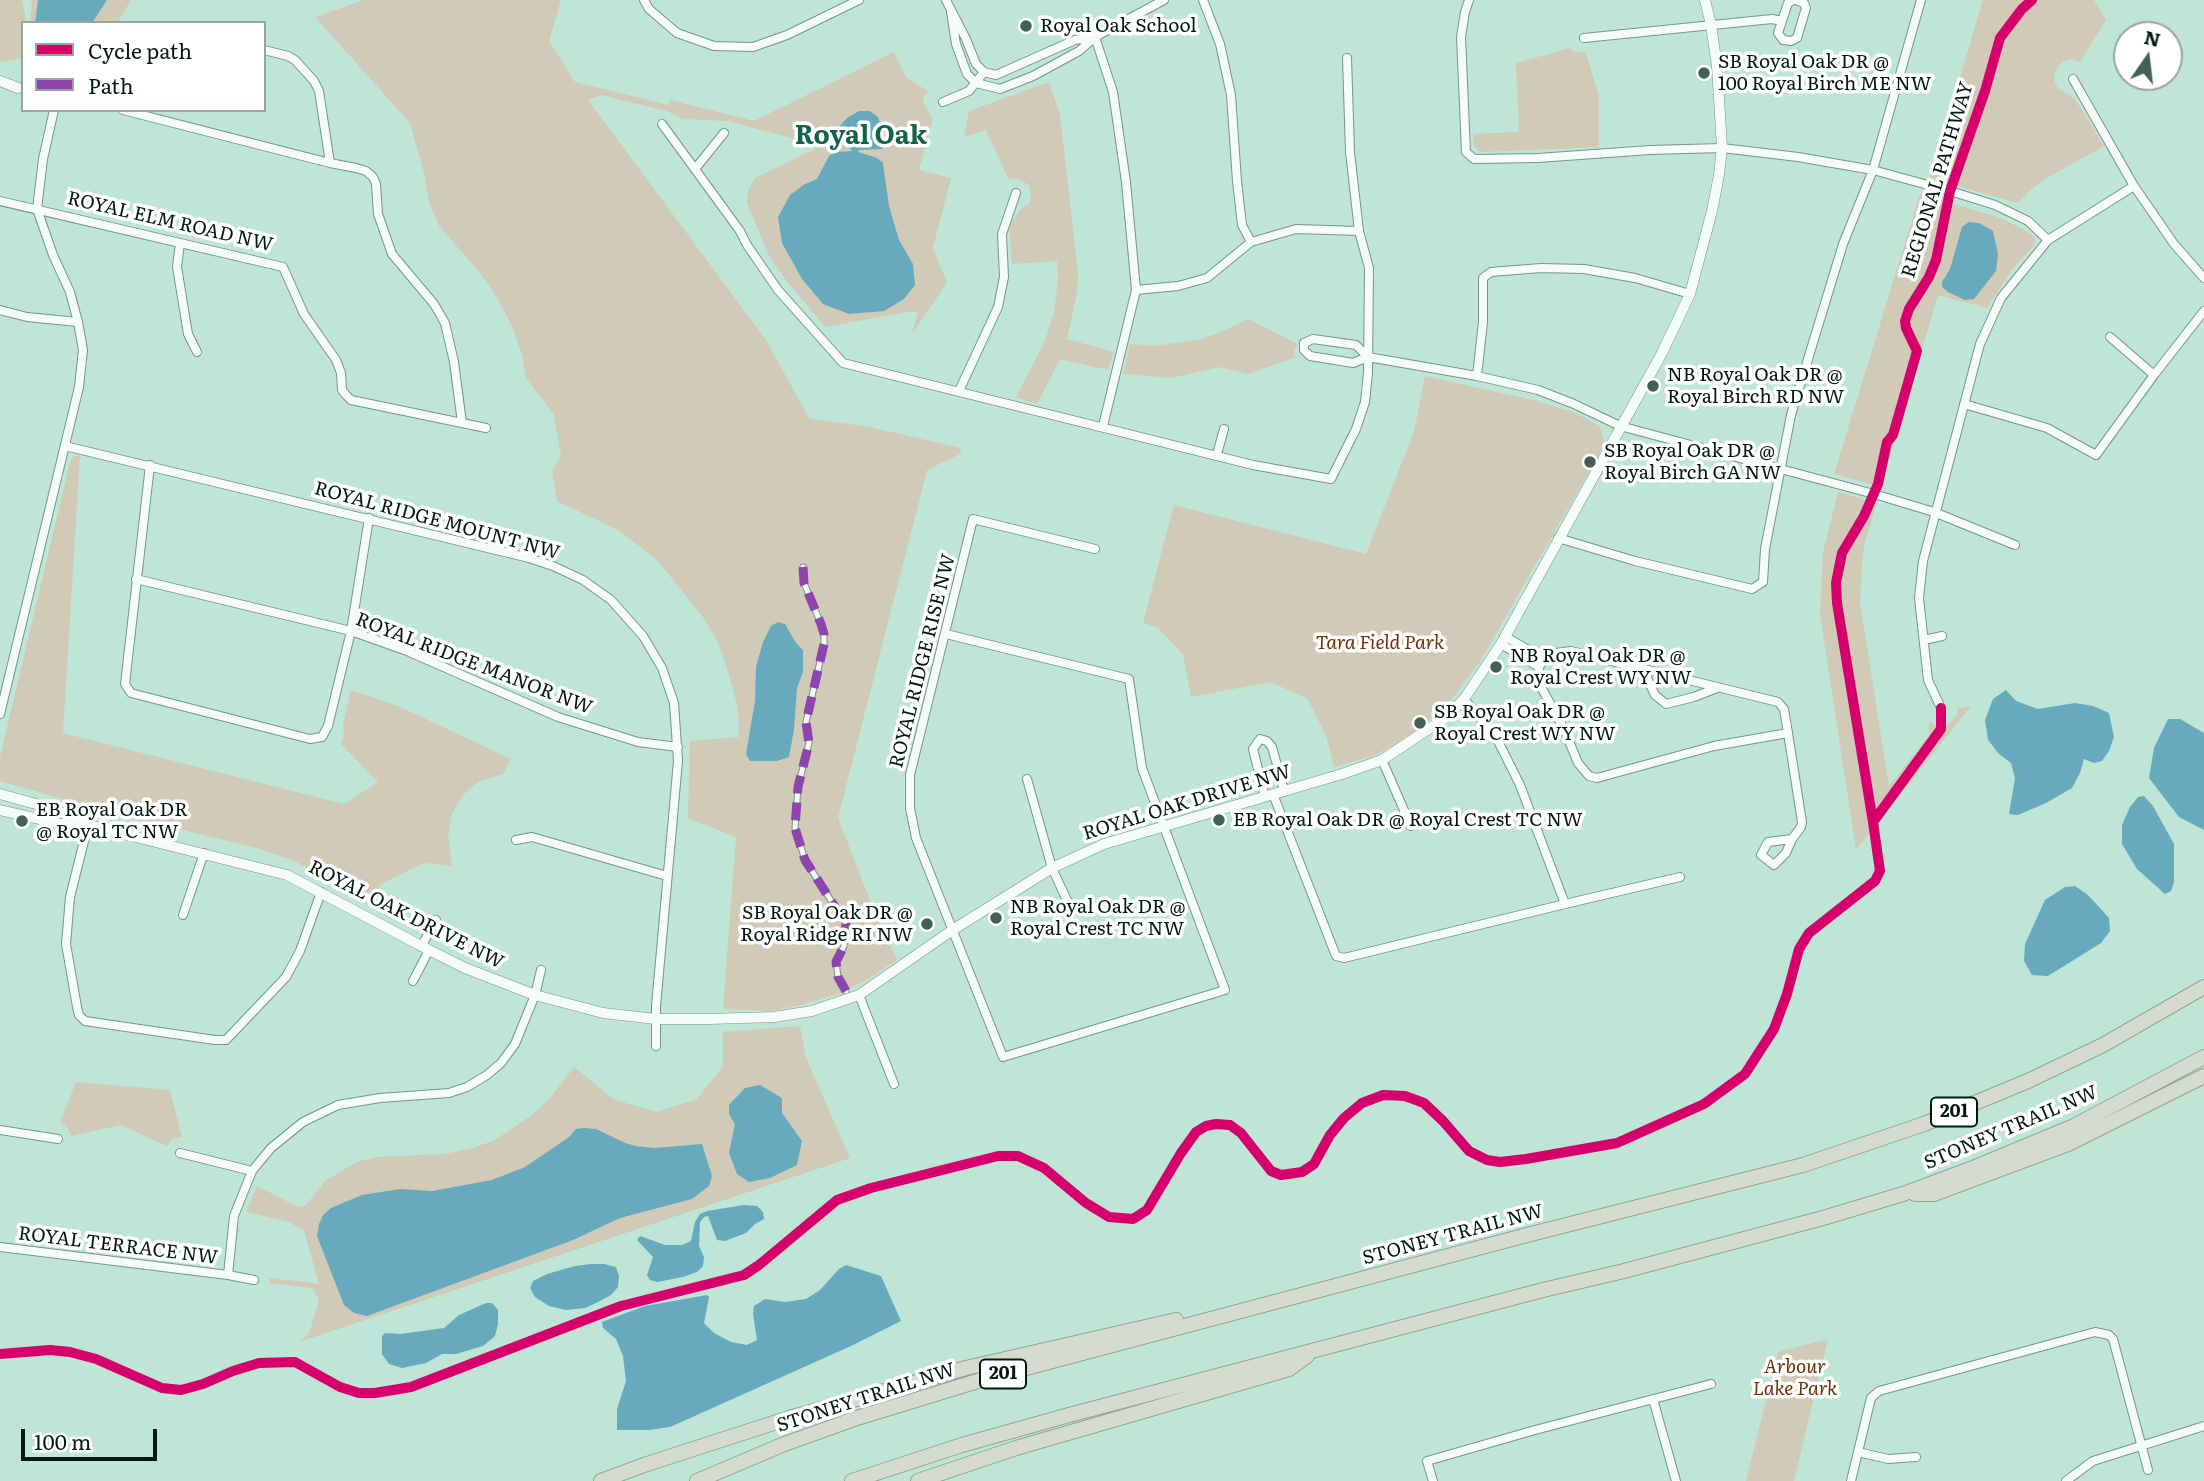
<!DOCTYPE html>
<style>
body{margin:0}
#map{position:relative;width:2204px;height:1481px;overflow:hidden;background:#bee5d6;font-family:Literata,serif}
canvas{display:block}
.legend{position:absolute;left:21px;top:21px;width:245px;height:91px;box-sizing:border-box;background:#fff;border:2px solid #99a3a0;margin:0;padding:9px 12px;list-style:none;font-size:21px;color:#001a11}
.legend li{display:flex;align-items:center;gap:14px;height:35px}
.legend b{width:35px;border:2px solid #99a3a0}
.north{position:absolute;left:2113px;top:21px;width:70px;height:70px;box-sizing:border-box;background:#fff;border:2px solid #99a3a0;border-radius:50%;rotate:14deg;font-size:19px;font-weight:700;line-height:28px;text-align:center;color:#001a11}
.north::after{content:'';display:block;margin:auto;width:24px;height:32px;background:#426156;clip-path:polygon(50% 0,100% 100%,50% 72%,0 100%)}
.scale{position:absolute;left:21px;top:1429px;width:136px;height:32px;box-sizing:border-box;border:4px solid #001a11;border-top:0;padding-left:9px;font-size:21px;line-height:24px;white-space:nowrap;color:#001a11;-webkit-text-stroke:5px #fff;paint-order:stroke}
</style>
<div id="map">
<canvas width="2204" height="1481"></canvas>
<ul class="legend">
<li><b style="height:9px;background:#d6006c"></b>Cycle path</li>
<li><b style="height:9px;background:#8e44ad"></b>Path</li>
</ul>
<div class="north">N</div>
<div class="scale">100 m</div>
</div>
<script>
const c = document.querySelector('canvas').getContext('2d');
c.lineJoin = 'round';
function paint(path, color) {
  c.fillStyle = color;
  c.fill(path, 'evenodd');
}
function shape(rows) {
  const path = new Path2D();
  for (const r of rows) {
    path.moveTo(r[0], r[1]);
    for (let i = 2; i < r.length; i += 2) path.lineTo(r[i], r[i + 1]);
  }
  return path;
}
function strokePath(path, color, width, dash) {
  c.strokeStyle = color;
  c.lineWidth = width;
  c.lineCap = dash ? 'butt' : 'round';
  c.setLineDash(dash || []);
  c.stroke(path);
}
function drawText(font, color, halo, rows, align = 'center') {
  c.font = font + ' Literata,serif';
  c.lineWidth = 7;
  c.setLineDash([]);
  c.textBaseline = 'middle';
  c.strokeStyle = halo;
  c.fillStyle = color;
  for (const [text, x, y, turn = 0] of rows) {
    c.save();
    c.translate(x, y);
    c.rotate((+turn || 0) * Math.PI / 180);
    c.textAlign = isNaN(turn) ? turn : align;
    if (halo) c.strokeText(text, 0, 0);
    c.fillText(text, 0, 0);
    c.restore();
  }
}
const green = shape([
 [0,0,22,0,27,23,23,23,23,58,0,62],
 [32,0,131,0,117,23,30,23],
 [364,0,561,0,549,41,575,82,668,105,670,100,754,121,894,52,906,77,929,92,924,95,923,102,933,119,919,170,951,178,933,248,947,283,912,334,918,312,912,311,825,327,786,280,770,258,747,203,748,191,755,178,821,146,728,121,683,119,667,111,601,95,588,100,766,340,809,418,869,427,961,448,960,454,927,470,838,818,875,913,897,960,863,982,839,994,801,1005,771,1011,723,1009,736,837,688,818,690,741,739,737,738,708,726,665,717,640,705,620,658,561,620,531,557,501,552,471,561,456,554,415,526,378,522,355,512,326,498,299,481,274,439,226,429,202,424,173,410,123,315,17],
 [1983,0,2094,0,2106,20,2080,62,2071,59,2064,61,2058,66,2054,75,2055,83,2058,88,2075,99,2104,146,2052,175,2035,186,2017,203,1930,178],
 [1570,48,1575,52,1586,53,1599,97,1599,147,1481,152,1476,148,1473,143,1473,134,1519,132,1516,63],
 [1049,82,1060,115,1078,273,1077,293,1067,339,1114,352,1108,370,1060,359,1037,404,1016,397,1044,343,1054,313,1058,279,1057,261,1012,264,1009,225,1021,209,1030,203,1031,193,1029,185,1016,178,1009,180,986,130,964,137,969,111],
 [1920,194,1998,217,2025,230,2034,236,2035,240,2034,246,2013,268,1987,308,1938,295,1881,487,1834,474],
 [1248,319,1298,344,1294,351,1296,357,1248,374,1219,367,1171,378,1123,374,1130,344,1155,346,1201,339,1219,333],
 [1425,376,1533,400,1573,412,1600,426,1605,444,1481,660,1449,703,1422,726,1393,746,1370,757,1334,767,1326,735,1307,698,1270,682,1191,697,1183,654,1157,627,1143,623,1174,505,1366,554,1414,432],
 [80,455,63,733,344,804,378,782,341,744,344,735,343,725,351,690,398,706,511,759,503,774,479,781,463,795,452,814,448,836,452,866,424,863,381,884,374,902,294,861,257,848,108,812,0,781,0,757,70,462,73,457],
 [1838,492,1877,503,1865,541,1862,562,1860,603,1889,786,1929,735,1929,722,1939,726,1949,724,1957,714,1958,708,1971,706,1856,850,1820,614,1823,552],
 [800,1026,806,1058,850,1158,299,1342,309,1334,319,1300,312,1288,269,1283,270,1278,319,1284,304,1231,289,1222,246,1212,257,1186,298,1207,306,1205,325,1181,357,1162,376,1157,445,1154,473,1148,495,1140,532,1115,550,1098,574,1067,615,1100,657,1112,697,1099,723,1066,723,1032],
 [76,1082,170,1090,182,1137,173,1138,167,1146,121,1125,71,1136,67,1126,60,1122],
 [1828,1339,1794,1481,1746,1481,1778,1352]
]);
const water = shape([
 [38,0,107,0,92,23,35,23],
 [859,111,870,111,878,117,884,137,885,143,882,149,859,150,858,152,877,158,883,163,889,206,899,240,913,264,915,285,904,299,884,311,849,314,823,304,802,279,782,243,778,217,790,195,805,184,817,179,829,156,835,152,852,151,839,136,838,128,847,118],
 [1969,222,1979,223,1993,231,1998,254,1996,271,1974,299,1965,300,1948,292,1942,287,1942,282,1950,269,1962,227],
 [778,622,785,624,796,643,803,650,803,672,797,688,794,730,789,757,777,761,750,761,746,754,755,701,756,667,763,642,771,626],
 [2006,690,2016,701,2038,709,2075,703,2093,706,2109,713,2114,737,2109,751,2102,761,2094,763,2084,759,2080,773,2072,788,2046,803,2018,815,2009,814,2015,778,2011,763,1999,754,1988,740,1985,720,1993,699],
 [2168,719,2180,719,2204,733,2204,830,2179,817,2149,778,2154,748],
 [2144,796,2153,806,2174,844,2174,882,2171,891,2165,894,2137,869,2122,844,2122,825,2130,807,2138,797],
 [2075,886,2088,895,2109,918,2110,931,2101,943,2048,976,2032,975,2024,961,2025,944,2045,900,2065,887],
 [760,1085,782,1098,782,1113,802,1141,797,1165,770,1178,749,1182,737,1174,729,1153,735,1124,729,1114,729,1105,745,1088],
 [584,1128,596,1129,625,1143,636,1146,654,1148,702,1144,712,1176,709,1186,692,1199,620,1218,573,1240,367,1316,354,1313,344,1305,317,1236,319,1224,323,1215,331,1208,362,1195,400,1189,432,1191,492,1180,525,1167,569,1137,576,1129],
 [744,1205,757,1206,763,1212,764,1219,755,1224,746,1233,725,1241,717,1240,708,1216,704,1217,700,1222,699,1246,704,1257,703,1266,697,1272,683,1277,657,1282,650,1280,647,1275,653,1257,637,1240,640,1236,665,1245,682,1245,691,1241,695,1222,700,1214,707,1211],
 [591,1264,604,1264,616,1267,619,1276,618,1287,611,1295,596,1303,585,1308,566,1310,549,1306,535,1297,530,1288,533,1281,547,1274,575,1266],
 [846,1265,881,1276,901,1321,851,1346,670,1427,649,1430,617,1430,617,1409,626,1381,623,1356,616,1339,603,1328,602,1322,645,1306,707,1295,709,1297,704,1323,714,1333,731,1342,747,1345,757,1340,753,1314,754,1306,765,1299,785,1302,806,1299,820,1290,839,1269],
 [486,1303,492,1303,498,1310,498,1324,495,1336,483,1346,456,1354,442,1354,426,1363,402,1368,389,1364,382,1354,382,1336,385,1333,400,1334,444,1328,459,1315]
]);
const pedestrian = shape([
 [803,567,804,583,821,624,824,634,824,644,806,722,809,743,798,787,795,828,805,860,846,924,844,946,836,962,838,977,846,991]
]);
const minor = shape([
 [644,0,649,9,677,33,714,46,753,47,787,35,859,0],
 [946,0,966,39,976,64,984,72,996,75,1075,40,1095,37],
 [1203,0,1220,44,1231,95,1237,181,1242,225,1251,242],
 [1469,0,1465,12,1461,37,1466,152,1474,159,1538,158,1650,150,1722,148,1798,157,1873,170,1921,0],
 [1793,0,1788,3,1778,33,1783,40,1791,41,1797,38,1806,8,1804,3,1795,0],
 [951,12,956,44,967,74,976,83,1000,89,1033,76,1079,51,1095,37,1164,0],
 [1095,37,1113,92,1126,182,1136,290],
 [1584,38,1772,19,1782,21],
 [264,50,288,56,295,60,314,81,319,91,330,163],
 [1347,58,1350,152,1359,231],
 [2073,79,2134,186],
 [943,102,969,91,984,72],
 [662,124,740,231,747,245,778,290,843,363,1253,465,1331,479,1356,429,1365,402,1368,373,1369,268,1359,231,1296,229,1251,242,1207,278,1178,286,1136,290,1103,426],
 [695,169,724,133],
 [0,201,283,267,304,314,336,360,341,373,342,390,346,395,351,400,462,423,454,362,445,323,434,304,392,254,378,214,376,184,373,177,366,171,356,168,330,163,123,110],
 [2048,240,2134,186,2174,244,2204,278],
 [180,243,177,267,188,334,197,352],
 [0,310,27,317,78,322],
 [2110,337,2154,375],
 [1313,339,1356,345,1368,357,1353,363,1310,356,1304,350,1304,343,1313,339],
 [1368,357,1477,376,1538,390,1574,404,1620,426,1874,494,1934,512,2015,545],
 [1477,376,1483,322,1483,278,1491,272,1541,268,1584,269,1635,278,1690,294],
 [959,391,998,307,1004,277,1002,234,1016,193],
 [1964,404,2047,428,2096,455,2154,375,2204,311],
 [462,423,486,428],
 [65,446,529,558,553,566,583,580,611,600,643,636,662,668,674,703,678,761,656,1006,656,1046],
 [1217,454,1224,429],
 [150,465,125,684,131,693,310,739,322,737,328,726,351,631,369,518],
 [1558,538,1635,561,1752,589,1763,582,1765,549,1791,415,1843,244,1873,170,1950,191,1995,205,2028,221,2048,240,2001,298,1980,344,1923,561,1919,598,1928,680,1941,708],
 [136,579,351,631,407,651,558,717,638,742,678,747],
 [946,634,1129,679,1142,768,1225,990,1003,1057,916,838,910,808,910,775,973,519,1095,549],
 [1506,637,1544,659],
 [1924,640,1942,636],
 [1501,644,1539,667],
 [1571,651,1778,702,1784,709,1788,733,1714,746,1597,778,1589,776,1578,763,1564,729,1540,685,1539,667,1544,659,1556,653,1571,651],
 [1642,668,1655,695,1666,704,1694,697,1717,688],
 [0,714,79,387,83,350,78,322,70,292,53,255,37,209,43,159,54,110],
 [1788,733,1802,822,1801,827,1792,839,1786,853,1774,865,1761,855,1768,842,1792,839],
 [1382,760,1411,826],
 [1027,779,1052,868,1072,911],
 [1273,794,1336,956,1344,958,1565,904,1520,785,1496,737,1464,699],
 [1265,797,1253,749,1260,739,1267,741,1272,747,1284,790],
 [88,825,70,897,66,944,77,1007,79,1015,85,1021,215,1040,226,1040,286,977,300,951,321,892],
 [516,840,532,837,667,876],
 [1565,904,1680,877],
 [183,915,204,853],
 [421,947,436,920],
 [413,981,429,950],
 [859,995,894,1084],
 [0,1130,58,1139],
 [180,1153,252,1171],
 [0,1247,228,1275,234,1216,252,1171,271,1148,303,1122,338,1105,380,1098,449,1093,467,1087,487,1075,501,1063,515,1044,535,995,541,970],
 [228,1275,254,1280],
 [1653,1399,1676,1481],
 [1858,1452,1888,1459,1916,1457],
 [1433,1481,1427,1461,1535,1430,1711,1384],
 [1851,1481,1871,1398,1879,1391,2095,1332,2109,1335,2113,1339,2148,1470],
 [2066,1481,2093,1461,2204,1426]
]);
const tertiary = shape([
 [0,81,18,88],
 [0,794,54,809,88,825,287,875,429,950,465,968,535,995,603,1013,656,1019,709,1019,774,1017,812,1011,859,995,954,929,1052,868,1104,844,1342,774,1382,760,1445,718,1464,699,1501,644,1662,353,1690,294,1712,211,1719,175,1722,148,1717,66,1711,25,1705,0],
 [0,810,61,824,84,825]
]);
const motorway = shape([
 [1915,1194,1934,1194,2068,1144,2204,1076],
 [601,1481,644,1465,789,1418,966,1368,1176,1320],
 [697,1481,782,1445,857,1418,981,1380,1527,1235,1803,1165,1924,1124,2028,1081,2103,1045,2204,987],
 [852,1481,962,1445,1069,1415,1543,1290,1624,1271,1823,1218,1903,1194,1973,1168,2072,1127,2204,1057],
 [918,1481,1016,1448,1289,1369,1307,1356]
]);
const quiet = shape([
 [803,567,804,583,821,624,824,634,824,644,806,722,809,743,798,787,795,828,805,860,846,924,844,946,836,962,838,977,846,991]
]);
const cycleway = shape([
 [1941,708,1941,729,1873,822,1837,603,1836,583,1842,553,1864,516,1878,484,1887,442,1893,435,1917,351,1906,328,1905,321,1909,309,1929,277,1936,260,1950,191,1985,91,2000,38,2022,9,2032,0],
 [0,1354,50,1350,70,1352,96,1359,162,1388,181,1390,203,1384,233,1371,259,1363,295,1362,340,1387,359,1393,375,1393,411,1387,621,1306,744,1275,759,1265,837,1200,871,1188,998,1156,1018,1156,1044,1168,1086,1203,1109,1217,1133,1219,1147,1210,1181,1153,1196,1132,1206,1126,1216,1124,1230,1125,1241,1133,1271,1171,1281,1175,1302,1172,1314,1164,1330,1135,1344,1118,1362,1103,1383,1095,1405,1096,1424,1103,1443,1121,1469,1151,1487,1160,1500,1162,1526,1159,1617,1143,1704,1104,1745,1074,1774,1029,1787,994,1799,949,1809,933,1875,881,1880,871,1873,822]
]);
const markers = [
 [1026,26,7,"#426156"],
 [1704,73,7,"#426156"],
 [1653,386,7,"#426156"],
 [1590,462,7,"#426156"],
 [1496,667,7,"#426156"],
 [1420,723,7,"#426156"],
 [1219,820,7,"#426156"],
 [22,821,7,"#426156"],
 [996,918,7,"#426156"],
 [927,924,7,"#426156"]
];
const shields = [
 [1954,1112,46],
 [1003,1374,46]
];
const shieldNames = [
 ["201",1954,1112],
 ["201",1003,1374]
];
const poiNames = [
 ["Royal Oak School",1040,26],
 ["SB Royal Oak DR @",1718,62],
 ["100 Royal Birch ME NW",1718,84],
 ["NB Royal Oak DR @",1667,375],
 ["Royal Birch RD NW",1667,397],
 ["SB Royal Oak DR @",1604,451],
 ["Royal Birch GA NW",1604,473],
 ["NB Royal Oak DR @",1510,656],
 ["Royal Crest WY NW",1510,678],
 ["SB Royal Oak DR @",1434,712],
 ["Royal Crest WY NW",1434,734],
 ["EB Royal Oak DR",36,810],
 ["@ Royal TC NW",36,832],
 ["EB Royal Oak DR @ Royal Crest TC NW",1233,820],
 ["NB Royal Oak DR @",1010,907],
 ["Royal Crest TC NW",1010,929],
 ["SB Royal Oak DR @",913,913,"right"],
 ["Royal Ridge RI NW",913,935,"right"]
];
const streetNames = [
 ["REGIONAL PATHWAY",1938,180,-73],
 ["ROYAL ELM ROAD NW",170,222,13],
 ["ROYAL RIDGE MOUNT NW",437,521,15],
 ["ROYAL RIDGE RISE NW",923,661,-76],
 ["ROYAL RIDGE MANOR NW",474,664,21],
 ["ROYAL OAK DRIVE NW",1187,803,-17],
 ["ROYAL OAK DRIVE NW",406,915,27],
 ["STONEY TRAIL NW",2011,1128,-23],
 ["STONEY TRAIL NW",1453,1235,-15],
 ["ROYAL TERRACE NW",118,1246,7],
 ["STONEY TRAIL NW",866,1398,-18]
];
const parkNames = [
 ["Tara Field Park",1380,643],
 ["Arbour",1795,1367],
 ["Lake Park",1795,1389]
];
const districtNames = [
 ["Royal Oak",861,136]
];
paint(green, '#d1cab6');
paint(water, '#67aabd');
strokePath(pedestrian, '#75968b', 7);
strokePath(minor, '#75968b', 10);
strokePath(tertiary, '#75968b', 11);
strokePath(motorway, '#91a592', 16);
strokePath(pedestrian, '#f5fbf9', 5);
strokePath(minor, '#f5fbf9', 8);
strokePath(tertiary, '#f5fbf9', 10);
strokePath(motorway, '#d5dbce', 14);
strokePath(quiet, '#8e44ad', 9, [18, 9]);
strokePath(cycleway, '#d6006c', 10);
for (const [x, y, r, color] of markers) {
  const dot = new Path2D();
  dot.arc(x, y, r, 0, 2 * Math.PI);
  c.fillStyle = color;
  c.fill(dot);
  strokePath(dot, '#fff', 2.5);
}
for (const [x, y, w] of shields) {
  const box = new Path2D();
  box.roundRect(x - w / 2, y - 14.5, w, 29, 5);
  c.fillStyle = '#fff';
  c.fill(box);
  strokePath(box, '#001a11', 2);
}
drawText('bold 18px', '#001a11', null, shieldNames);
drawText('19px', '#001a11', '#fff', poiNames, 'left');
drawText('19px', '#001a11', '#fff', streetNames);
drawText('italic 19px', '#6c3109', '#fff', parkNames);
drawText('bold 26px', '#13624b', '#fff', districtNames);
</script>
